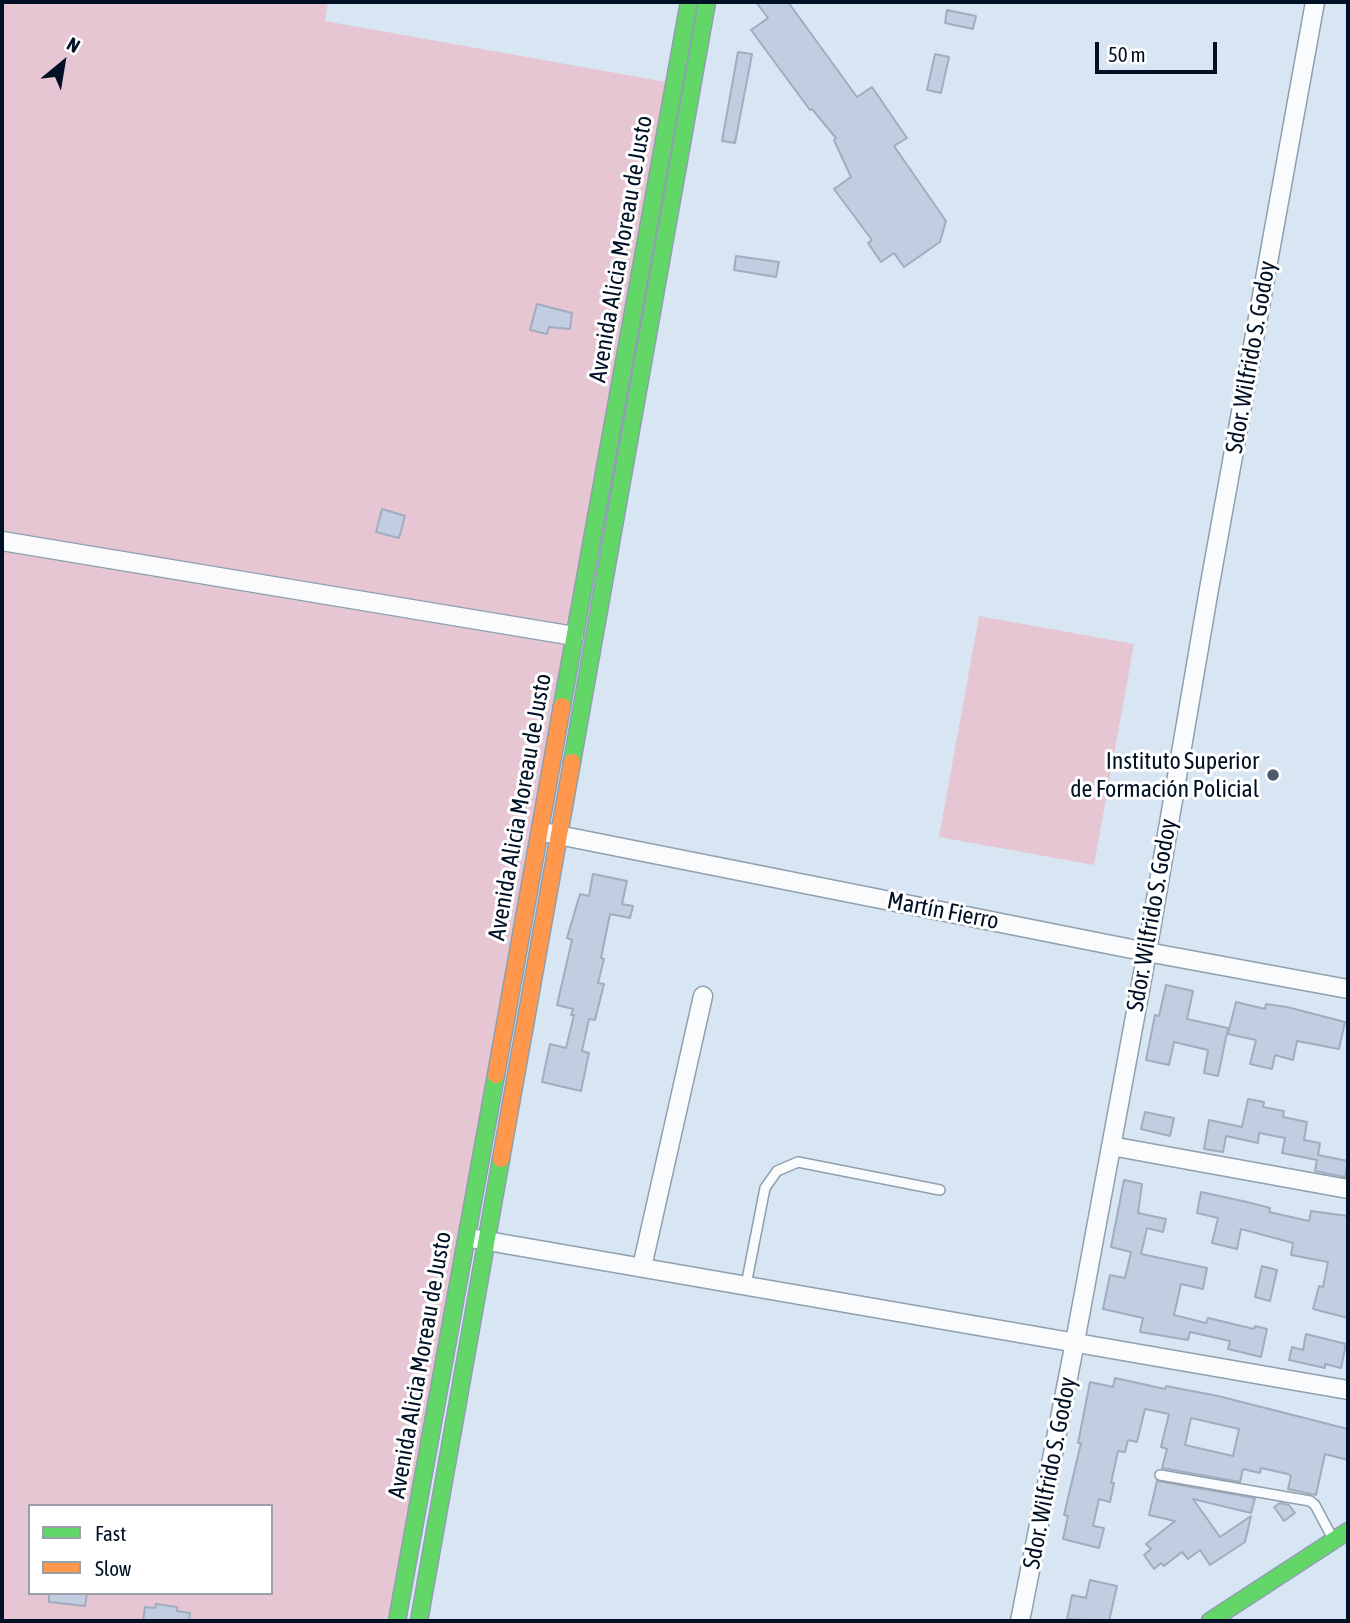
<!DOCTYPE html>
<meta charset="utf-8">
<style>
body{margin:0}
#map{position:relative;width:1350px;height:1623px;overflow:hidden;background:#d8e6f3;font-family:"Asap Condensed",sans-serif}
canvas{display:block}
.frame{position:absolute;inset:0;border:4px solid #001126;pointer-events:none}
.legend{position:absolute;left:28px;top:1504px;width:245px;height:91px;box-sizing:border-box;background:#fff;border:2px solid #99a0a8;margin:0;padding:9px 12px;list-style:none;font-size:21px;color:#001126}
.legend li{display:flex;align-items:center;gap:14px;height:35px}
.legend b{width:35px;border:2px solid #99a0a8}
.north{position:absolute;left:28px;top:28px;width:70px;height:70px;-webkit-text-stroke:5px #fff;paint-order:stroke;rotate:30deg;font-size:19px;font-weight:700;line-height:28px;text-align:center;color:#001126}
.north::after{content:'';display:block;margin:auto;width:24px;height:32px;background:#001126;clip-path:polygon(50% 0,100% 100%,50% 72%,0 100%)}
.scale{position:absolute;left:1095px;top:42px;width:122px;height:32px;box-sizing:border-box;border:4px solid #001126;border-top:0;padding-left:9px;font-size:21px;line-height:24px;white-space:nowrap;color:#001126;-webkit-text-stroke:5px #fff;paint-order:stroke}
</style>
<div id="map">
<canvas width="1350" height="1623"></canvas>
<div class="frame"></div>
<ul class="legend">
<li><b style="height:9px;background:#63d668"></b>Fast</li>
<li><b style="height:9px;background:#ff974d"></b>Slow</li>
</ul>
<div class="north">N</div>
<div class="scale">50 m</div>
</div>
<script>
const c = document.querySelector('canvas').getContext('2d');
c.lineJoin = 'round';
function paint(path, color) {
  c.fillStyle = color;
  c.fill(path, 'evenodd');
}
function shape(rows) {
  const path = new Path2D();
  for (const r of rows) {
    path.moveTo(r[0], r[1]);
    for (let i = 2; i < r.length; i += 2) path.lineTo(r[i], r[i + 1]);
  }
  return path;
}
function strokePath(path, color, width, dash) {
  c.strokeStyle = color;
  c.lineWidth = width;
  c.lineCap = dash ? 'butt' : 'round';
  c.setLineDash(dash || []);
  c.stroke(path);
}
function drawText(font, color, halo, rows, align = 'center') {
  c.font = font + ' "Asap Condensed",sans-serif';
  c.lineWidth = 6;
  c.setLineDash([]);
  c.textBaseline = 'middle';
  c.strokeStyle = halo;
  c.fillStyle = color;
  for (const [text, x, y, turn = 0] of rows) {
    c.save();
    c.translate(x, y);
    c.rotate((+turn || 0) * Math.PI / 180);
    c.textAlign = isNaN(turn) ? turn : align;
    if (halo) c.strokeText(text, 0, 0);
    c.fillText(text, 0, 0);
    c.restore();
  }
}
const green = shape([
 [2,2,328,2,325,21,672,83,398,1621,2,1621],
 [30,1506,271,1506,271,1593,30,1593],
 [979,616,1134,644,1094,865,939,837]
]);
const building = shape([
 [756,2,788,2,857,97,872,87,907,138,894,146,946,221,940,242,904,267,894,253,881,262,868,243,872,240,834,189,851,177,834,140,836,138,812,109,810,110,751,30,768,18,756,2],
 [947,10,976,16,973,29,945,23,947,10],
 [738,52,752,54,735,143,722,141,738,52],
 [935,54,949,57,941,93,927,90,935,54],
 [736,256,779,262,776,277,734,270,736,256],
 [537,304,572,313,570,329,549,327,547,334,530,330,537,304],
 [382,509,405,516,399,538,376,532,382,509],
 [593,874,627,881,622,904,633,906,630,918,610,914,601,958,604,959,598,983,604,984,595,1020,589,1019,582,1051,589,1053,581,1091,542,1082,550,1044,566,1048,574,1015,571,1015,573,1009,557,1005,572,940,567,938,580,894,589,896,593,874],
 [1166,985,1193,991,1187,1019,1228,1028,1218,1076,1204,1073,1208,1050,1174,1042,1169,1065,1146,1060,1155,1015,1159,1016,1166,985],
 [1236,1002,1265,1009,1266,1004,1287,1007,1345,1022,1339,1049,1297,1041,1293,1060,1275,1055,1272,1069,1250,1064,1256,1040,1228,1034,1236,1002],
 [1248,1099,1264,1102,1263,1107,1284,1111,1283,1117,1307,1122,1304,1140,1320,1143,1318,1155,1348,1161,1345,1177,1315,1171,1317,1160,1282,1153,1285,1138,1259,1133,1258,1143,1226,1136,1223,1152,1204,1149,1209,1120,1242,1127,1248,1099],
 [1145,1112,1174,1118,1170,1136,1141,1129,1145,1112],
 [1124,1180,1142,1184,1138,1213,1166,1219,1163,1232,1147,1228,1141,1254,1207,1268,1203,1289,1181,1284,1174,1315,1206,1323,1208,1318,1254,1329,1255,1326,1267,1329,1261,1357,1228,1349,1230,1341,1190,1332,1188,1340,1140,1332,1143,1318,1103,1309,1110,1275,1125,1278,1131,1252,1111,1247,1124,1180],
 [1201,1192,1247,1202,1270,1208,1269,1212,1309,1221,1311,1211,1348,1216,1348,1318,1313,1309,1319,1286,1323,1287,1328,1262,1291,1255,1293,1243,1241,1229,1237,1249,1212,1243,1218,1218,1197,1213,1201,1192],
 [1262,1266,1277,1270,1270,1301,1255,1297,1262,1266],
 [1306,1334,1346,1344,1341,1368,1325,1364,1325,1368,1289,1360,1292,1347,1303,1350,1306,1334],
 [1115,1378,1165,1389,1166,1386,1218,1396,1348,1429,1348,1460,1325,1454,1316,1495,1288,1489,1291,1476,1288,1474,1261,1468,1260,1473,1243,1469,1240,1482,1162,1468,1167,1449,1161,1447,1169,1414,1145,1409,1137,1442,1128,1440,1125,1452,1118,1451,1111,1483,1114,1483,1110,1502,1099,1499,1093,1526,1104,1528,1099,1548,1063,1539,1068,1516,1064,1515,1081,1443,1078,1443,1090,1382,1113,1387,1115,1378],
 [1191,1418,1239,1429,1233,1456,1185,1445,1191,1418],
 [1157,1481,1255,1498,1251,1513,1193,1499,1220,1537,1251,1516,1245,1542,1210,1565,1200,1550,1188,1559,1182,1552,1164,1566,1161,1563,1154,1569,1144,1555,1151,1549,1146,1544,1175,1521,1149,1515,1157,1481],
 [1280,1503,1289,1505,1295,1513,1284,1521,1274,1507,1280,1503],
 [1090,1580,1117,1586,1109,1621,1067,1619,1072,1595,1086,1598,1090,1580],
 [49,1593,87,1593,85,1606,49,1602,49,1593],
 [156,1604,177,1607,177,1611,190,1613,189,1621,143,1621,145,1607,155,1608,156,1604]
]);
const lane = shape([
 [746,1285,765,1188,777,1171,798,1162,940,1190],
 [1160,1475,1310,1501,1315,1505,1333,1539]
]);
const street = shape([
 [2,541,574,636],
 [548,833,1147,952,1348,989],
 [1111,1146,1348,1189],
 [476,1239,1348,1390],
 [642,1267,703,996],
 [1020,1621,1075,1342,1147,952,1209,589,1315,2]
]);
const fast = shape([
 [562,706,689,2],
 [572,762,707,2],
 [397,1621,496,1075],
 [419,1621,501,1159],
 [1210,1621,1348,1531]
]);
const slow = shape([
 [496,1075,562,706],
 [501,1159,572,762]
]);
const markers = [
 [1273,775,7,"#4c5c6e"]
];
const streetNames = [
 ["Avenida Alicia Moreau de Justo",621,249,-80],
 ["Sdor. Wilfrido S. Godoy",1251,357,-80],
 ["Avenida Alicia Moreau de Justo",520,807,-80],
 ["Martín Fierro",943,911,11],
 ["Sdor. Wilfrido S. Godoy",1152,915,-80],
 ["Avenida Alicia Moreau de Justo",420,1365,-80],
 ["Sdor. Wilfrido S. Godoy",1050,1473,-79]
];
const poiNames = [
 ["Instituto Superior",1259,761],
 ["de Formación Policial",1259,789]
];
paint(green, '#e6c6d2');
paint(building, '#c1cde0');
strokePath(building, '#a2acbe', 2);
strokePath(lane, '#8ea0af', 12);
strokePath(street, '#8ea0af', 21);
strokePath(fast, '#8ea0af', 19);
strokePath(slow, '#8ea0af', 19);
strokePath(lane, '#f9fbfd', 9);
strokePath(street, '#f9fbfd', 18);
strokePath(fast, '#63d668', 16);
strokePath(slow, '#ff974d', 16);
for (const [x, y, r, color] of markers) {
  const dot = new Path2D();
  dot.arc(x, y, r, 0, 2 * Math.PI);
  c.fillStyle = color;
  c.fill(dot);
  strokePath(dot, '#fff', 2.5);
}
drawText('24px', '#001126', '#fff', streetNames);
drawText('24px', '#001126', '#fff', poiNames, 'right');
</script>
